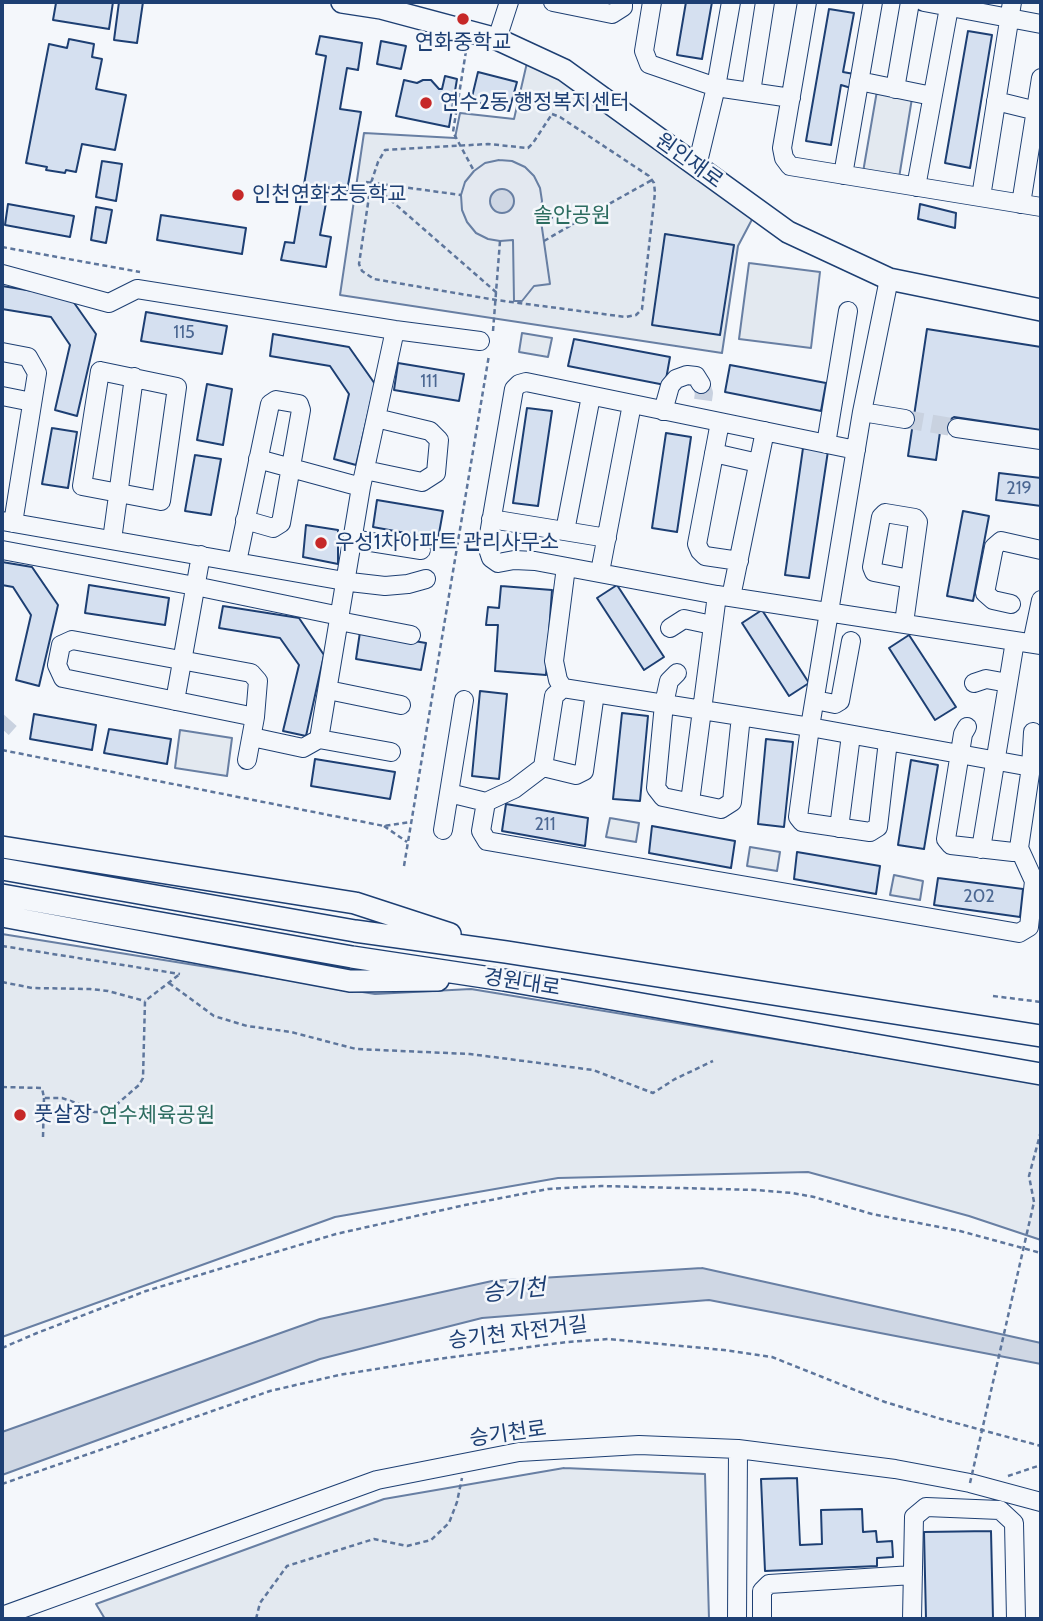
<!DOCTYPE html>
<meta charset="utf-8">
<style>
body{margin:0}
#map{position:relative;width:1043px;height:1621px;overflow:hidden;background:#f4f7fb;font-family:Cabin,sans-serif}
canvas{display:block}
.frame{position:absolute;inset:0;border:4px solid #1d3f73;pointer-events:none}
</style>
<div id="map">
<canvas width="1043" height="1621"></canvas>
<div class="frame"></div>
</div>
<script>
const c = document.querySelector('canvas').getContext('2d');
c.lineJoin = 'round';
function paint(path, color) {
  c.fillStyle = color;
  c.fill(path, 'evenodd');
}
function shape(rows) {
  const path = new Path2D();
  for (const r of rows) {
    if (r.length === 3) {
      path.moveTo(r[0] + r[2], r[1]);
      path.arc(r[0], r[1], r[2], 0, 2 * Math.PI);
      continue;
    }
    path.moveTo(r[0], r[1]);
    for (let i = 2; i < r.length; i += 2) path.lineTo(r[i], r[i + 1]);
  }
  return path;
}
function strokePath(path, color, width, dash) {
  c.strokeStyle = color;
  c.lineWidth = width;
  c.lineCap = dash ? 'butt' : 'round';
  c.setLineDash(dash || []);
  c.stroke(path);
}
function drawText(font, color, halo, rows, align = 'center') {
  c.font = font + ' Cabin,"Noto Sans KR",sans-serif';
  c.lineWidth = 5;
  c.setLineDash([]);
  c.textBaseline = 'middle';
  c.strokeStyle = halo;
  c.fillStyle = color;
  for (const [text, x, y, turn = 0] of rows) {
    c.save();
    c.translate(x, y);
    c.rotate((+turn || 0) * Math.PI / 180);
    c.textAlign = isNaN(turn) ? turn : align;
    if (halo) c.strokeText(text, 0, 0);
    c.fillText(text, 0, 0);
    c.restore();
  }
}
const green = shape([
 [529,54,757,210,738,246,722,353,340,295,364,133,455,138,460,113,514,119,529,54],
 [878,85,913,92,898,184,862,178,878,85],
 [749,263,820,272,811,348,739,339,749,263],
 [522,333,552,338,548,357,519,352,522,333],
 [180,730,232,738,227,776,175,768,180,730],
 [610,818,639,823,636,842,606,837,610,818],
 [750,847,780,852,777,871,747,866,750,847],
 [894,875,923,881,920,900,890,895,894,875],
 [2,934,375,994,471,989,1041,1083,1041,1240,969,1216,808,1172,558,1178,335,1217,2,1337,2,934],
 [564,1468,705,1474,709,1619,105,1619,96,1604,384,1499,564,1468]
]);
const parking = shape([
 [499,160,512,161,525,167,534,176,540,188,542,201,540,214,550,284,534,286,522,301,514,301,513,240,500,241,488,239,476,233,467,222,462,210,461,195,465,182,474,171,485,163,499,160]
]);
const water = shape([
 [502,201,12],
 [702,1268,1041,1343,1041,1364,709,1300,482,1318,320,1359,2,1475,2,1432,320,1319,492,1281,702,1268]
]);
const building = shape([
 [50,2,113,2,109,29,53,20,56,3,50,2],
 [119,2,143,2,137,43,114,40,119,2],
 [686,2,712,2,702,59,677,55,686,2],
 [829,9,854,13,843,72,854,74,851,88,841,85,831,145,806,141,829,9],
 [968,31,992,35,970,168,945,163,968,31],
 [320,36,362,43,358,70,347,68,340,109,361,112,347,191,329,187,320,235,331,237,326,267,281,260,285,242,294,243,326,56,316,54,320,36],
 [69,39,94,44,92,57,102,59,96,89,126,95,115,150,82,144,76,172,66,170,65,173,46,170,47,167,26,163,49,44,67,48,69,39],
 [381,41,406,46,401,69,377,64,381,41],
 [478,72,517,82,509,111,471,101,478,72],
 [445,76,457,79,449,127,396,116,404,80,417,83,423,80,431,80,439,89,442,89,445,76],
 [102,161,122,164,116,201,96,197,102,161],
 [8,204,74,216,70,237,5,225,8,204],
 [920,204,956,213,955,228,918,219,920,204],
 [96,207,112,210,106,243,91,240,96,207],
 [161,215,246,228,242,254,157,240,161,215],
 [665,234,734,245,720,335,652,325,665,234],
 [2,286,70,297,96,334,77,416,55,410,70,345,51,317,2,309,2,286],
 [146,312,227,326,222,354,141,341,146,312],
 [927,329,1041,347,1041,430,954,417,941,425,936,460,908,456,927,329],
 [273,334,349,347,375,384,356,465,334,459,349,394,330,366,270,356,273,334],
 [574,339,670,357,665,385,568,366,574,339],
 [398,363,464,374,459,401,394,390,398,363],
 [730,365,826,383,821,411,725,392,730,365],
 [207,384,232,389,223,445,197,440,207,384],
 [527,408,552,411,538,506,513,503,527,408],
 [52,428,77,432,68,488,42,484,52,428],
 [666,433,691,437,677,532,652,528,666,433],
 [803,448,828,451,809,578,785,575,803,448],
 [195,455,221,459,211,515,185,511,195,455],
 [999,473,1041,478,1041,506,996,500,999,473],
 [377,500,443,511,438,539,373,527,377,500],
 [963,511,989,516,973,601,947,596,963,511],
 [306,525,338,530,338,564,303,557,306,525],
 [2,562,32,567,58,605,39,686,16,680,31,615,13,587,2,585,2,562],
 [89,585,169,598,165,625,85,613,89,585],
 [617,585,664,657,644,670,597,598,617,585],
 [501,586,552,590,546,675,495,671,498,625,486,625,488,607,499,608,501,586],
 [223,606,299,618,324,655,306,736,283,731,299,665,280,638,219,628,223,606],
 [762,610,809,683,789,696,742,623,762,610],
 [360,632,426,643,421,670,356,659,360,632],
 [909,635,956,707,935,720,889,648,909,635],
 [480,691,507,694,499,779,472,776,480,691],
 [622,713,648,716,640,801,613,799,622,713],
 [34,714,96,725,92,750,30,739,34,714],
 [109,729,171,739,167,764,104,753,109,729],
 [766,739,793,742,784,827,758,824,766,739],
 [315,759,395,772,390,799,311,786,315,759],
 [911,760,938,765,924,849,898,845,911,760],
 [506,804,588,818,585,846,502,831,506,804],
 [652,826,735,841,731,868,649,853,652,826],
 [797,852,880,866,876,894,794,879,797,852],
 [938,878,1023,889,1020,917,934,905,938,878],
 [797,1478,800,1545,822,1544,821,1510,862,1509,863,1532,876,1531,877,1542,892,1541,893,1557,877,1558,877,1566,765,1571,761,1479,797,1478],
 [991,1531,993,1619,926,1619,924,1532,991,1531]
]);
const minorTunnel = shape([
 [701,384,704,393,703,400],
 [905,419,957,428],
 [2,729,10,720]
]);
const path = shape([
 [466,51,453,132,474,171],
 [552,114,560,117,649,176,654,183,655,193,642,309,636,315,626,317,496,300,374,279,362,271,359,264,371,183,378,162,385,150,488,144,528,148,533,143,552,114],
 [366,182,461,195],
 [371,183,497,293],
 [540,214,573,224,652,180],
 [544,241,573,224],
 [2,247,140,272],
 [493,331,500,241],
 [2,750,384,826,410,822],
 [384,826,407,842],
 [404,866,489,355],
 [2,946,180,974],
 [2,982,32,988,90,989,108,991,145,1001],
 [169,983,214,1016,247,1026,291,1032,356,1049,470,1054,593,1070,653,1093,675,1079,713,1061],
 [993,996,1041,1002],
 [2,1087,42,1088,44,1098,62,1098,79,1104,94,1112,108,1112,139,1085,143,1078,145,1001,180,974],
 [43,1137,44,1098],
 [1034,1202,1029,1176,1041,1131],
 [2,1348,37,1333,146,1291,336,1234,465,1205,548,1189,601,1186,757,1190,792,1193,814,1197,872,1214,960,1231,1041,1253],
 [1008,1476,1041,1465],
 [2,1484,270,1391,339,1375,438,1359,567,1342,608,1339,724,1350,772,1357,885,1402,941,1419,1041,1446],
 [256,1619,260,1603,287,1566,374,1539,407,1546,431,1540,449,1523,457,1502,462,1478]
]);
const minor = shape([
 [553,2,612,14,623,7,623,2],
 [652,2,644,51,649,64,716,87,791,98],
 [807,2,782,148,784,158,790,166,1041,207],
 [924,2,1041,24],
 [497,39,509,2],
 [859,81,932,96],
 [895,89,910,2],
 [751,92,765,2],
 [996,101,1041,112],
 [697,166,716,87,731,2],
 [843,175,873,2],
 [916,187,950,2],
 [981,197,1012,2],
 [1021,204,1041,78],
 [2,274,109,303,137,289,395,330,480,341],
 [2,352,28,357,37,373,13,523],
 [100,371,177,387,161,501,82,486,100,371],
 [2,396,32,402],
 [663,411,670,386,676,379,687,375,696,376,701,384],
 [862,412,905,419],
 [720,422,697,544,700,551,705,556,739,561],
 [957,428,1041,440],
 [826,444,848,311],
 [856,450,526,382,519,384,514,389,487,546,491,558,498,563,514,560,535,561,717,595,1041,645],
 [714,453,758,463],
 [258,459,361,487],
 [365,470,422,482,436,473,439,440,430,431,376,418],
 [491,519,607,538],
 [2,521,350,582,385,586,408,584,426,579],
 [565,531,591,396],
 [352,539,421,550],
 [112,540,134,377],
 [2,550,195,586,340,616],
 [237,562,270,404,276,400,299,404,301,410,281,523,273,528,245,520],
 [566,567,554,661,558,680,563,688,810,727,1031,767],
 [600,572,632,404],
 [731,597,765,431],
 [1011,604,993,600,985,593,994,547,1001,541,1041,550],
 [339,621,411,635],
 [904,623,918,522,915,518,885,513,881,517,872,567,874,572,910,579],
 [670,628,684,619,712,625],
 [1032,643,1041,600],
 [677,673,669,681,664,704,656,788,663,797,721,809,732,802,741,716],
 [974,683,986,679,1008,683],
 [328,690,401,705],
 [815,700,835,704,840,701,851,641],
 [175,701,201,555],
 [967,727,963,734,946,839,951,845,1013,852,1019,848,1031,767,1033,732],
 [252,737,303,748,319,739,361,487,395,330],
 [319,739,391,752],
 [888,741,878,827,870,832,802,822,798,817,810,727,862,412,889,279],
 [247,760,255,717,258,681,251,673,72,640,61,645,57,665,63,678,255,717],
 [543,767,554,696,563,688],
 [449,793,486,802,514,789,543,767,576,775,584,771,595,693],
 [486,802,481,831,487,841,1019,933,1029,927,1034,881,1019,848],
 [690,802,717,595],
 [839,828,851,735],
 [443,830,464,700],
 [981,849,1015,641],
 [2,1616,377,1480,519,1452,639,1445,738,1449,895,1469,970,1483,1041,1502],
 [737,1619,738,1449],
 [762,1619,762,1591,769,1584,913,1575],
 [912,1619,914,1517,926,1507,1000,1510,1014,1523,1016,1619]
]);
const major = shape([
 [342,2,381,8,497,39,564,70,788,232,889,279,1041,310],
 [2,847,355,903,450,934],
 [2,869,355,931,506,952,1041,1036],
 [2,895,352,957,504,980,1041,1074],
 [2,916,350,981,438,980]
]);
const pathBridge = shape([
 [970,1483,1034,1202]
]);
const markers = [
 [463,19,7,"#c62828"],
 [426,103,7,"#c62828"],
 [238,195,7,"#c62828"],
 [321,543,7,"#c62828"],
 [20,1115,7,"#c62828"]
];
const numberNames = [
 ["115",184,333],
 ["111",429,382],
 ["219",1019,489],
 ["211",545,825],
 ["202",979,897]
];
const poiNames = [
 ["연화중학교",463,43,"center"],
 ["연수2동 행정복지센터",440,103],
 ["인천연화초등학교",252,195],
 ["우성1차아파트 관리사무소",335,543],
 ["풋살장",34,1115]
];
const streetNames = [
 ["원인재로",689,161,36],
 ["경원대로",522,983,9],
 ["승기천 자전거길",518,1333,-7],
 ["승기천로",508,1434,-8]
];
const parkNames = [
 ["솔안공원",572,216],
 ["연수체육공원",157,1116]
];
const waterNames = [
 ["승기천",514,1291,-6]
];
paint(green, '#e3e9f0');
strokePath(green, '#687fa3', 2);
paint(parking, '#e3e8f0');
strokePath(parking, '#687fa3', 2);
paint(water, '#cfd7e4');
strokePath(water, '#687fa3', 2);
paint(building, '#d5e0f0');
strokePath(building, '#1d3f73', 2);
strokePath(minorTunnel, '#c9d2e0', 18, [18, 9]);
strokePath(minor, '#1d3f73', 20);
strokePath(major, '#1d3f73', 24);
strokePath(path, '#5e769c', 2.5, [5, 3.5]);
strokePath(minor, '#f4f7fb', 18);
strokePath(major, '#f4f7fb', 21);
strokePath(pathBridge, '#5e769c', 2.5, [5, 3.5]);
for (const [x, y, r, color] of markers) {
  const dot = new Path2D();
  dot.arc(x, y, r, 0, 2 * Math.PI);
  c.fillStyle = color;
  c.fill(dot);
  strokePath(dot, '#f4f7fb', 2.5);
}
drawText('18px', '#4b6792', null, numberNames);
drawText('21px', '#1d3f73', '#f4f7fb', poiNames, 'left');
drawText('21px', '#1d3f73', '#f4f7fb', streetNames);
drawText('21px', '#2c6c60', '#f4f7fb', parkNames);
drawText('italic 23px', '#1d3f73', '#f4f7fb', waterNames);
</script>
